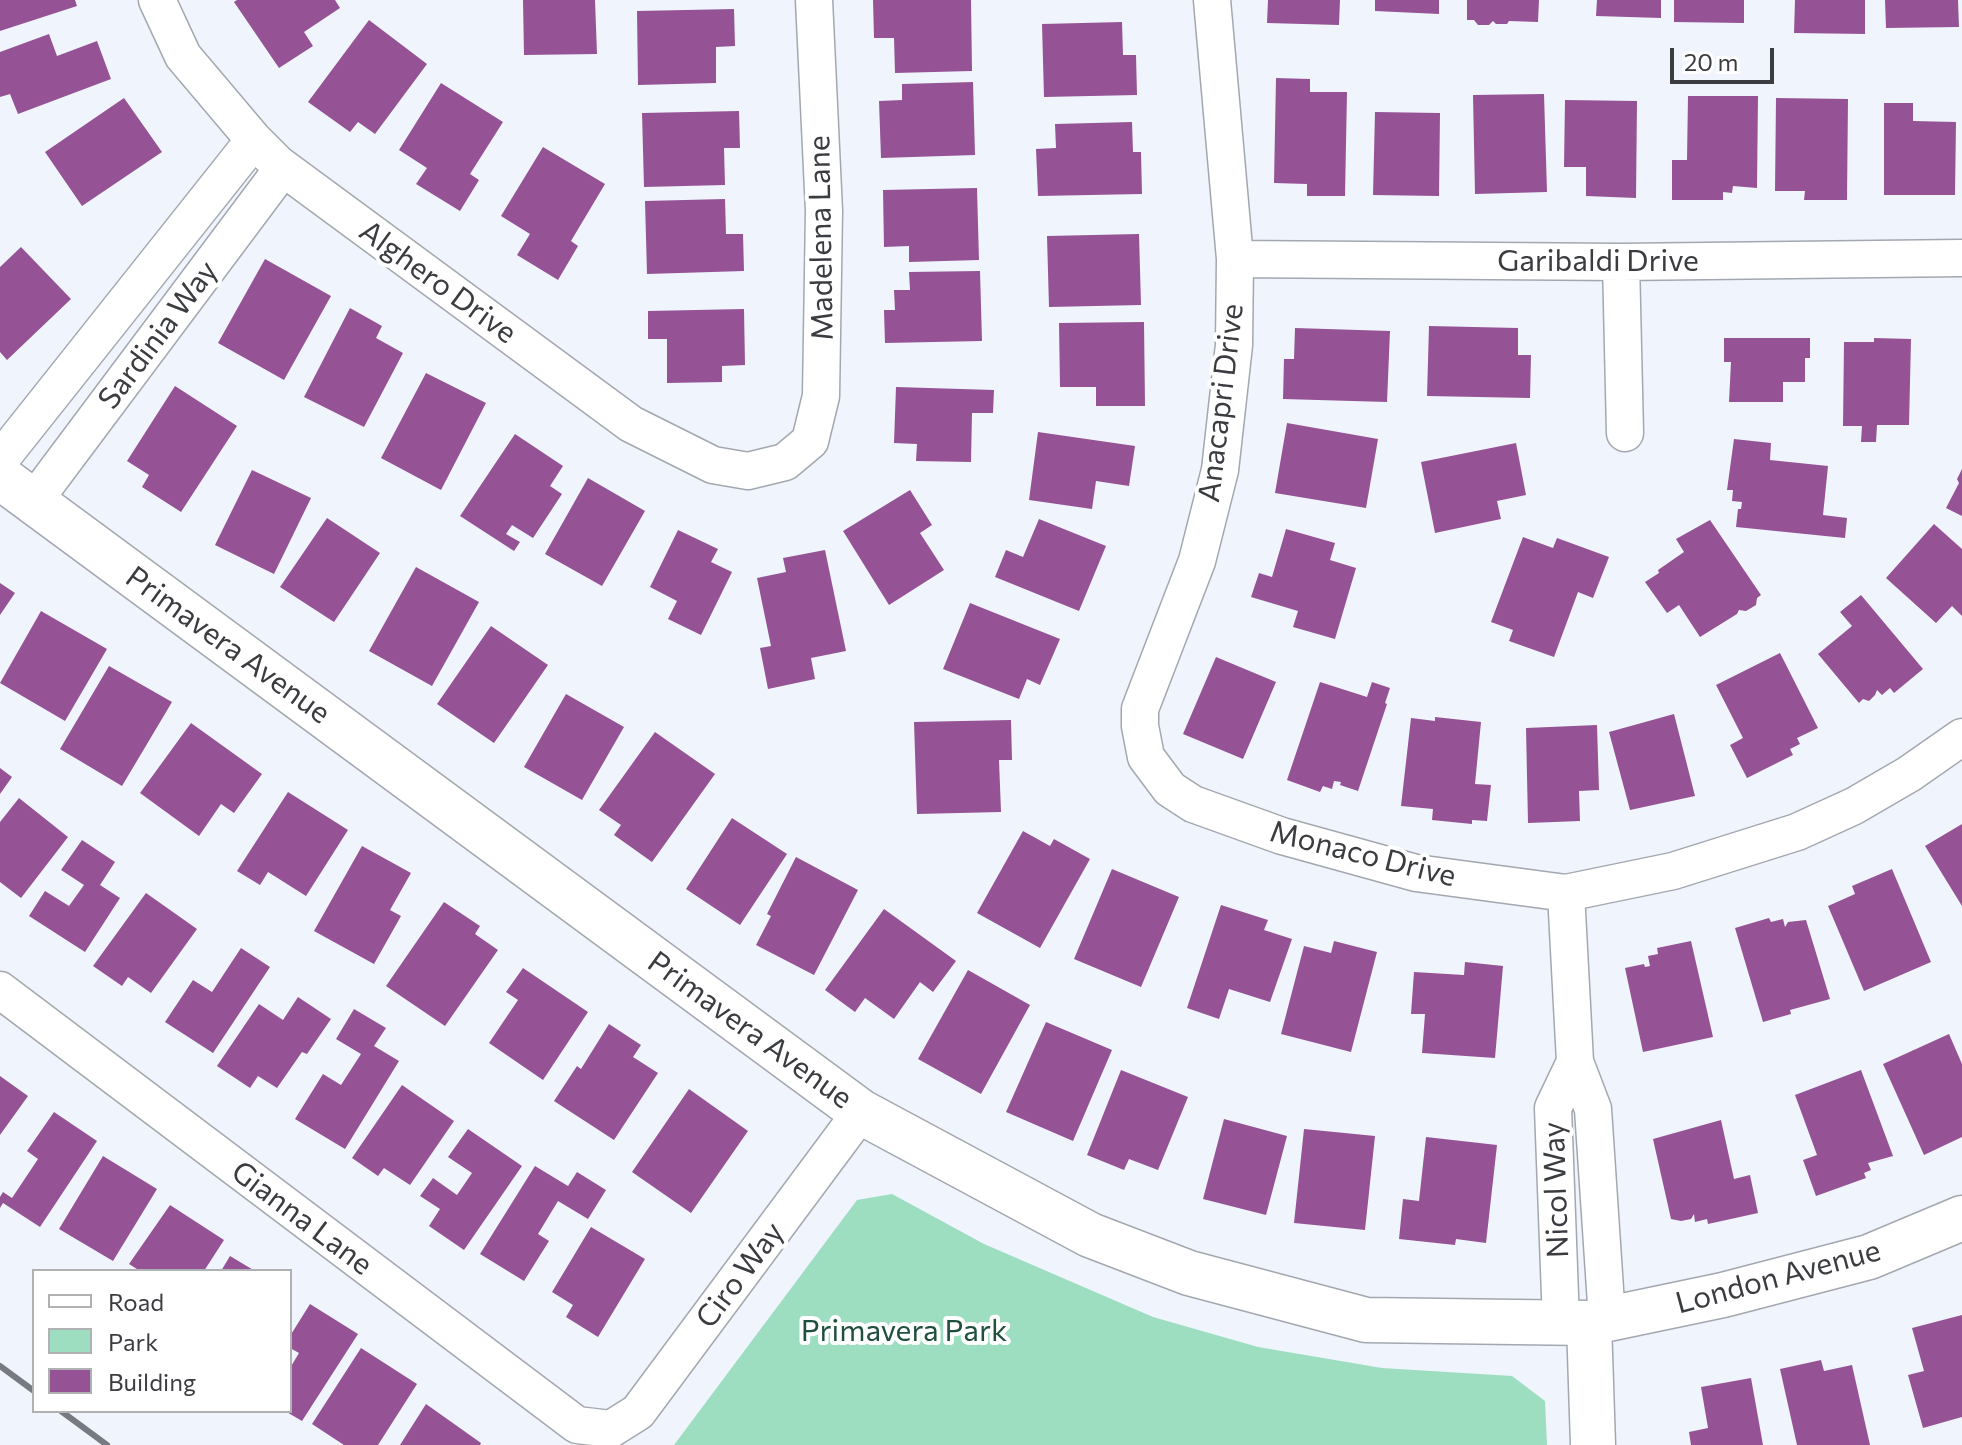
<!DOCTYPE html>
<style>
body{margin:0}
#map{position:relative;width:1962px;height:1445px;overflow:hidden;background:#eff4fd;font-family:Commissioner,sans-serif}
canvas{display:block}
.legend{position:absolute;left:32px;top:1269px;width:260px;height:144px;box-sizing:border-box;background:#fff;border:2px solid #b0b1b3;margin:0;padding:10px 14px;list-style:none;font-size:24px;color:#3a3c40}
.legend li{display:flex;align-items:center;gap:16px;height:40px}
.legend b{width:40px;border:2px solid #b0b1b3}
.scale{position:absolute;left:1670px;top:48px;width:104px;height:36px;box-sizing:border-box;border:4px solid #3a3c40;border-top:0;padding-left:10px;font-size:24px;line-height:28px;white-space:nowrap;color:#3a3c40;-webkit-text-stroke:6px #fff;paint-order:stroke}
</style>
<div id="map">
<canvas width="1962" height="1445"></canvas>
<ul class="legend">
<li><b style="height:10px;background:#fff"></b>Road</li>
<li><b style="height:22px;background:#9dddc0"></b>Park</li>
<li><b style="height:22px;background:#955395"></b>Building</li>
</ul>
<div class="scale">20 m</div>
</div>
<script>
const c = document.querySelector('canvas').getContext('2d');
c.lineJoin = 'round';
function paint(path, color) {
  c.fillStyle = color;
  c.fill(path, 'evenodd');
}
function shape(rows) {
  const path = new Path2D();
  for (const r of rows) {
    path.moveTo(r[0], r[1]);
    for (let i = 2; i < r.length; i += 2) path.lineTo(r[i], r[i + 1]);
  }
  return path;
}
function strokePath(path, color, width, dash) {
  c.strokeStyle = color;
  c.lineWidth = width;
  c.lineCap = dash ? 'butt' : 'round';
  c.setLineDash(dash || []);
  c.stroke(path);
}
function drawText(font, color, halo, rows, align = 'center') {
  c.font = font + ' Commissioner,sans-serif';
  c.lineWidth = 8;
  c.setLineDash([]);
  c.textBaseline = 'middle';
  c.strokeStyle = halo;
  c.fillStyle = color;
  for (const [text, x, y, turn = 0] of rows) {
    c.save();
    c.translate(x, y);
    c.rotate((+turn || 0) * Math.PI / 180);
    c.textAlign = isNaN(turn) ? turn : align;
    if (halo) c.strokeText(text, 0, 0);
    c.fillText(text, 0, 0);
    c.restore();
  }
}
const green = shape([
 [892,1194,984,1244,1153,1317,1258,1347,1382,1368,1512,1376,1545,1401,1547,1445,674,1445,857,1200]
]);
const building = shape([
 [0,0,75,0,77,6,0,31],
 [237,0,335,0,340,8,304,32,313,46,279,68,234,2],
 [523,0,595,0,597,54,524,55],
 [873,0,971,0,972,71,895,73,894,38,874,38],
 [1268,0,1340,0,1339,25,1267,23],
 [1375,0,1439,0,1439,14,1375,11],
 [1467,0,1539,0,1538,22,1509,21,1507,24,1496,24,1493,21,1489,25,1478,25,1474,20,1467,20],
 [1597,0,1661,0,1661,18,1596,16],
 [1674,0,1744,0,1744,23,1674,22],
 [1795,0,1865,0,1865,34,1794,33],
 [1885,0,1958,0,1959,27,1886,28],
 [734,9,735,46,716,47,716,83,638,85,637,11],
 [369,20,427,64,375,134,358,122,350,132,308,102],
 [1122,22,1123,55,1136,55,1137,95,1044,97,1042,24],
 [49,34,57,56,97,41,111,79,18,114,10,94,0,97,0,52],
 [1276,78,1310,79,1310,92,1347,92,1345,196,1307,196,1307,184,1274,183],
 [973,82,975,155,881,158,879,101,902,100,902,84],
 [441,83,503,122,470,174,479,180,460,211,416,184,427,168,399,150],
 [1544,94,1547,192,1475,194,1473,95],
 [1688,96,1758,96,1757,188,1733,186,1732,193,1723,192,1723,200,1672,200,1672,160,1687,160],
 [124,98,162,152,82,206,45,152],
 [1776,98,1848,99,1847,200,1804,200,1805,191,1775,191],
 [1565,100,1637,101,1636,198,1586,196,1586,167,1564,167],
 [1884,103,1913,103,1913,121,1956,122,1955,195,1884,195],
 [739,111,740,148,724,148,725,185,644,187,642,113],
 [1375,112,1440,113,1439,196,1373,195],
 [1132,122,1133,152,1141,152,1142,194,1038,196,1036,149,1056,148,1055,124],
 [543,147,605,184,571,241,578,246,558,280,517,255,530,234,501,216],
 [977,188,979,260,909,262,909,246,884,247,883,190],
 [725,199,726,234,743,234,744,271,647,274,645,201],
 [1139,234,1141,305,1049,307,1047,236],
 [21,247,71,299,7,360,0,352,0,267],
 [265,259,331,296,284,380,218,343],
 [980,271,982,341,885,343,884,310,895,310,894,290,910,290,909,272],
 [350,308,382,326,376,338,403,353,364,427,304,397],
 [744,309,745,365,722,366,722,382,667,383,667,339,648,339,648,311],
 [1144,322,1145,406,1096,406,1096,387,1060,387,1059,323],
 [1429,326,1518,328,1518,355,1531,355,1530,398,1427,396],
 [1295,328,1390,331,1387,402,1283,399,1284,359,1294,359],
 [1724,338,1810,338,1810,358,1805,358,1805,382,1783,382,1783,402,1729,402,1731,362,1724,362],
 [1874,338,1911,339,1909,425,1877,425,1876,442,1861,442,1862,426,1843,426,1844,342,1874,342],
 [426,373,486,403,441,490,381,458],
 [175,386,237,426,181,512,142,487,149,475,127,461],
 [896,387,994,390,993,413,972,413,971,462,916,461,917,444,894,443],
 [1287,423,1378,439,1366,508,1275,493],
 [1038,432,1135,446,1129,486,1096,481,1092,509,1029,500],
 [515,434,563,466,550,486,562,494,533,538,512,525,506,534,520,542,514,551,460,516],
 [1734,439,1771,443,1770,460,1828,466,1823,515,1847,518,1845,538,1736,527,1738,509,1741,509,1742,502,1732,501,1733,490,1727,490],
 [1516,443,1526,495,1497,501,1501,519,1435,533,1421,462],
 [1962,469,1962,516,1946,508,1959,483,1957,479],
 [252,470,311,498,274,574,215,545],
 [588,478,645,511,602,586,545,554],
 [910,490,932,525,920,533,944,570,889,605,843,531],
 [327,518,380,553,334,622,280,587],
 [1039,519,1106,546,1079,611,995,577,1006,550,1023,557],
 [1710,520,1761,595,1757,598,1756,605,1746,611,1739,610,1737,614,1700,637,1679,605,1667,613,1645,582,1659,573,1658,570,1684,552,1676,539],
 [1934,524,1962,549,1962,616,1952,606,1936,623,1886,578],
 [1286,529,1335,543,1330,560,1356,568,1335,639,1293,627,1298,611,1251,597,1259,573,1272,577],
 [678,530,718,549,711,562,732,572,701,635,668,619,677,601,650,587],
 [1523,537,1553,548,1557,538,1609,557,1593,598,1578,592,1554,657,1509,641,1513,630,1491,622],
 [825,550,846,651,811,658,815,679,768,689,760,648,771,646,757,578,786,572,783,558],
 [416,567,479,602,432,686,369,651],
 [0,583,15,593,0,615],
 [1861,595,1923,669,1894,693,1890,688,1882,695,1877,690,1875,695,1869,701,1863,699,1859,703,1818,654,1852,626,1840,612],
 [970,603,1060,639,1040,685,1027,679,1019,699,943,669],
 [41,611,107,649,65,721,0,683],
 [491,626,548,665,494,743,437,704],
 [1780,653,1818,728,1797,738,1800,744,1790,749,1793,755,1747,778,1730,745,1743,738,1716,685],
 [1216,657,1276,682,1243,759,1183,734],
 [109,666,172,702,122,786,60,749],
 [1320,682,1367,697,1372,682,1390,688,1385,703,1387,704,1358,791,1340,785,1341,782,1334,781,1332,789,1323,786,1320,792,1287,780],
 [566,694,624,727,582,800,524,767],
 [1674,714,1695,796,1630,810,1609,732],
 [1435,717,1481,722,1475,784,1491,785,1487,821,1472,820,1472,824,1432,820,1433,809,1401,806,1411,718,1435,721],
 [1011,720,1012,760,999,760,1001,812,917,814,914,722],
 [191,723,262,774,234,813,221,804,199,836,140,793],
 [1597,725,1599,790,1579,791,1580,821,1528,823,1526,728],
 [655,732,715,774,652,862,614,835,621,825,599,810],
 [0,768,12,777,0,794],
 [288,792,348,830,306,896,268,872,260,885,237,871],
 [19,798,68,837,21,898,0,882,0,822],
 [732,818,787,854,740,925,686,889],
 [1962,824,1962,906,1925,846],
 [1023,831,1050,846,1054,839,1090,859,1040,948,977,913],
 [82,840,115,862,100,885,120,898,85,952,29,916,45,891,69,906,84,885,61,870],
 [362,846,411,873,390,910,401,916,374,964,314,931],
 [796,857,858,890,814,975,756,945,771,916,767,914],
 [1112,869,1179,897,1141,987,1074,959],
 [1892,869,1931,962,1864,991,1828,906,1855,894,1852,886],
 [146,893,197,929,151,993,128,977,122,986,93,966],
 [444,902,480,926,475,934,498,950,445,1026,386,986],
 [1221,905,1268,920,1264,930,1292,939,1270,1002,1229,989,1219,1019,1187,1008],
 [884,909,956,961,933,992,920,982,894,1019,865,998,855,1012,825,990],
 [1769,918,1771,922,1783,919,1785,927,1788,922,1806,920,1830,999,1790,1010,1791,1014,1763,1022,1735,928],
 [1334,941,1377,952,1351,1052,1281,1034,1304,946,1331,953],
 [1691,941,1713,1037,1643,1052,1625,968,1644,964,1645,967,1650,966,1648,956,1658,954,1657,948],
 [241,948,270,967,213,1053,165,1022,193,980,212,992],
 [1465,962,1503,966,1495,1058,1422,1053,1425,1014,1411,1014,1414,972,1464,975],
 [523,968,588,1012,543,1080,489,1043,518,1000,506,992],
 [968,970,1030,1005,981,1094,918,1059],
 [298,997,331,1019,307,1054,302,1052,277,1088,258,1076,250,1088,217,1066,259,1004,283,1020],
 [354,1009,386,1028,374,1046,399,1061,345,1149,295,1119,323,1074,341,1085,361,1054,336,1039],
 [1046,1022,1112,1050,1073,1141,1006,1112],
 [609,1024,641,1045,633,1057,658,1073,614,1140,554,1101,577,1066,581,1069],
 [1949,1034,1962,1064,1962,1137,1924,1155,1883,1064],
 [1121,1070,1188,1097,1158,1170,1129,1159,1124,1170,1087,1155],
 [1861,1070,1893,1156,1868,1163,1871,1170,1864,1173,1866,1178,1816,1196,1803,1160,1817,1155,1795,1095],
 [0,1076,28,1096,0,1135],
 [402,1085,454,1121,410,1185,384,1168,378,1176,352,1158],
 [689,1089,748,1131,691,1213,632,1172],
 [54,1112,97,1141,40,1227,3,1203,0,1208,0,1197,3,1192,12,1198,38,1159,27,1151],
 [1224,1119,1287,1136,1266,1215,1203,1199],
 [1721,1120,1734,1179,1750,1175,1758,1213,1708,1224,1707,1219,1695,1222,1694,1214,1691,1219,1681,1221,1671,1219,1653,1139],
 [468,1129,522,1166,464,1250,429,1226,440,1209,420,1196,433,1178,457,1195,472,1173,448,1157],
 [1304,1129,1375,1136,1365,1230,1294,1223],
 [1426,1137,1497,1145,1486,1243,1456,1239,1455,1245,1399,1239,1403,1199,1419,1201],
 [103,1156,157,1189,113,1261,59,1229],
 [535,1166,568,1186,577,1172,606,1190,588,1219,558,1201,538,1234,549,1241,524,1281,480,1254],
 [170,1205,224,1240,204,1271,140,1271,129,1264],
 [591,1227,645,1259,598,1337,566,1317,573,1305,552,1292],
 [230,1256,255,1271,221,1271],
 [310,1304,358,1334,302,1421,285,1411,290,1411,290,1368,299,1353,290,1348,290,1336],
 [1962,1315,1962,1417,1923,1428,1908,1375,1924,1371,1912,1328],
 [361,1348,417,1384,378,1445,344,1445,312,1424],
 [1821,1360,1824,1371,1852,1365,1870,1445,1797,1445,1780,1369],
 [1751,1378,1763,1445,1691,1445,1689,1432,1708,1428,1701,1387],
 [426,1404,481,1443,480,1445,400,1445]
]);
const street = shape([
 [157,0,183,56,254,140,278,164,631,424,713,465,748,471,785,462,810,441,821,396,824,211,814,0],
 [1212,0,1235,259,1234,345,1220,470,1197,561,1140,709,1140,726,1146,757,1170,789,1193,804,1282,836,1416,873,1566,893,1673,871,1797,832,1854,806,1909,774,1962,737],
 [1235,259,1621,262,1962,258],
 [1621,262,1625,433],
 [0,460,254,140],
 [33,502,283,168],
 [1566,893,1575,1062,1593,1109,1607,1319],
 [0,990,577,1425,611,1429,638,1412,861,1112],
 [1561,1322,1553,1108,1575,1062]
]);
const secondary = shape([
 [0,477,861,1112,1090,1235,1189,1273,1366,1320,1589,1323,1723,1295,1869,1257,1962,1218],
 [1589,1323,1593,1445]
]);
const rail = shape([
 [0,1366,34,1391],
 [61,1411,107,1445]
]);
const streetNames = [
 ["Madelena Lane",821,238,-91],
 ["Garibaldi Drive",1598,261],
 ["Alghero Drive",438,282,36],
 ["Sardinia Way",158,335,-53],
 ["Anacapri Drive",1221,403,-83],
 ["Primavera Avenue",228,645,36],
 ["Monaco Drive",1363,854,14],
 ["Primavera Avenue",750,1030,36],
 ["Nicol Way",1556,1190,-92],
 ["Gianna Lane",302,1218,37],
 ["Ciro Way",740,1275,-53],
 ["London Avenue",1778,1277,-15]
];
const parkNames = [
 ["Primavera Park",904,1331]
];
paint(green, '#9dddc0');
paint(building, '#955395');
strokePath(street, '#a3a8b0', 39);
strokePath(secondary, '#a3a8b0', 47);
strokePath(street, '#fff', 36);
strokePath(secondary, '#fff', 44);
strokePath(rail, '#777a80', 6);
drawText('30px', '#3a3c40', '#fff', streetNames);
drawText('30px', '#20503d', '#fff', parkNames);
</script>
